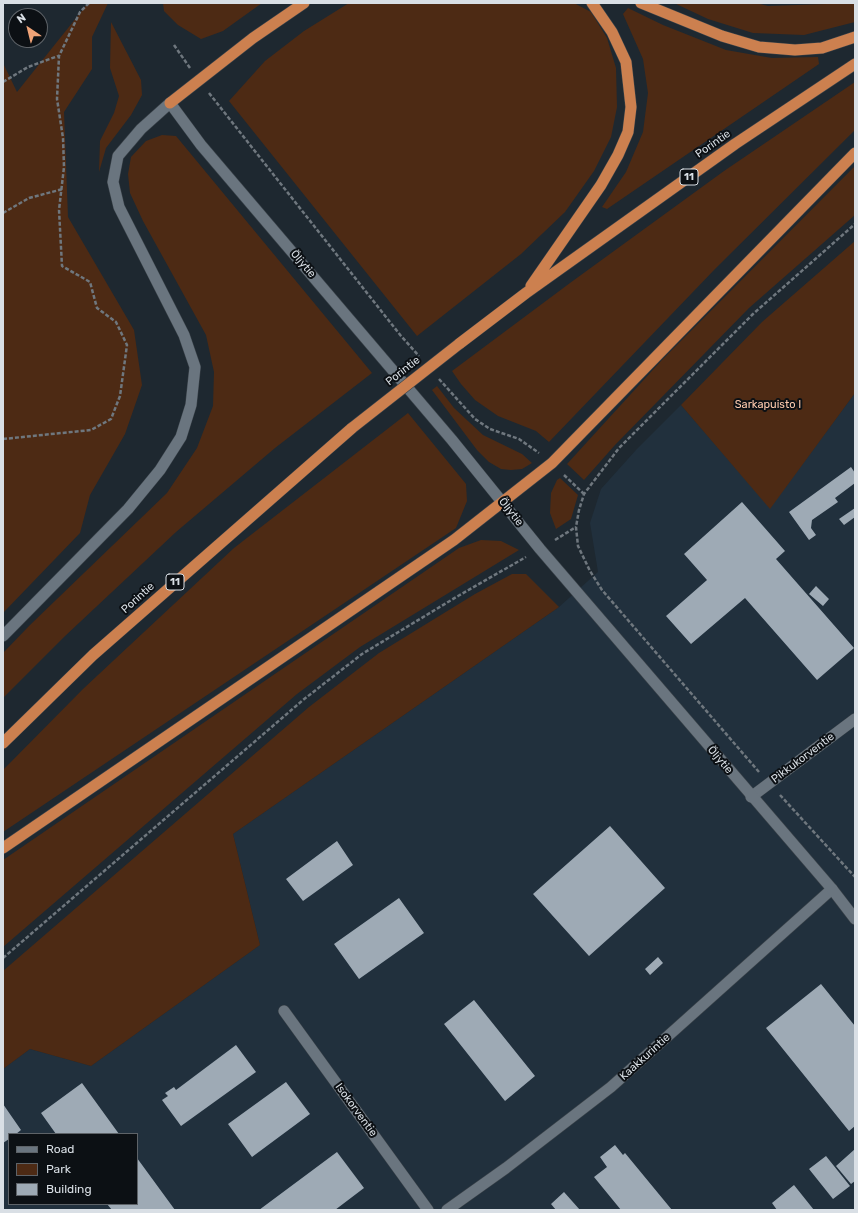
<!DOCTYPE html>
<meta charset="utf-8">
<style>
body{margin:0}
#map{position:relative;width:858px;height:1213px;overflow:hidden;background:#1e2830;font-family:Rubik,sans-serif}
canvas{display:block}
.frame{position:absolute;inset:0;border:4px solid #d9dfe5;pointer-events:none}
.legend{position:absolute;left:8px;top:1133px;width:130px;height:72px;box-sizing:border-box;background:#0c1014;border:1px solid #5e6368;margin:0;padding:5px 7px;list-style:none;font-size:12px;color:#d9dfe5}
.legend li{display:flex;align-items:center;gap:8px;height:20px}
.legend b{width:20px;border:1px solid #5e6368}
.north{position:absolute;left:8px;top:8px;width:40px;height:40px;box-sizing:border-box;background:#0c1014;border:1px solid #5e6368;border-radius:50%;rotate:325deg;font-size:11px;font-weight:700;line-height:16px;text-align:center;color:#d9dfe5}
.north::after{content:'';display:block;margin:auto;width:14px;height:18px;background:#efa377;clip-path:polygon(50% 0,100% 100%,50% 72%,0 100%)}
</style>
<div id="map">
<canvas width="858" height="1213"></canvas>
<div class="frame"></div>
<ul class="legend">
<li><b style="height:5px;background:#6a757f"></b>Road</li>
<li><b style="height:11px;background:#4d2a14"></b>Park</li>
<li><b style="height:11px;background:#9eaab5"></b>Building</li>
</ul>
<div class="north">N</div>
</div>
<script>
const c = document.querySelector('canvas').getContext('2d');
c.lineJoin = 'round';
function paint(path, color) {
  c.fillStyle = color;
  c.fill(path, 'evenodd');
}
function shape(rows) {
  const path = new Path2D();
  for (const r of rows) {
    path.moveTo(r[0], r[1]);
    for (let i = 2; i < r.length; i += 2) path.lineTo(r[i], r[i + 1]);
  }
  return path;
}
function strokePath(path, color, width, dash) {
  c.strokeStyle = color;
  c.lineWidth = width;
  c.lineCap = dash ? 'butt' : 'round';
  c.setLineDash(dash || []);
  c.stroke(path);
}
function drawText(font, color, halo, rows, align = 'center') {
  c.font = font + ' Rubik,sans-serif';
  c.lineWidth = 4;
  c.setLineDash([]);
  c.textBaseline = 'middle';
  c.strokeStyle = halo;
  c.fillStyle = color;
  for (const [text, x, y, turn = 0] of rows) {
    c.save();
    c.translate(x, y);
    c.rotate((+turn || 0) * Math.PI / 180);
    c.textAlign = isNaN(turn) ? turn : align;
    if (halo) c.strokeText(text, 0, 0);
    c.fillText(text, 0, 0);
    c.restore();
  }
}
const built = shape([
 [855,393,855,1210,3,1210,3,1069,30,1049,91,1066,260,945,233,834,559,607,598,572,590,523,601,489,636,450,681,405,770,508],
 [9,1134,137,1134,137,1204,9,1204]
]);
const green = shape([
 [88,3,108,3,92,37,92,69,64,112,68,217,134,330,142,385,125,434,90,495,80,533,3,613,3,63,17,92],
 [163,3,262,3,223,31,201,39,178,25,164,11],
 [349,3,574,3,591,12,607,38,616,68,617,107,611,137,594,171,565,212,521,254,417,336,229,101,265,61,304,31],
 [674,3,756,3,768,6,855,3,855,22,804,35,753,33,708,19],
 [628,8,663,25,726,50,772,58,818,57,819,64,607,209,602,207,626,172,643,132,648,93,643,59,623,14],
 [111,22,141,80,142,95,131,115,106,148,99,172,100,141,114,113,119,96,110,68],
 [855,82,855,130,715,269,549,442,536,431,498,416,475,400,461,384,452,371,570,283,724,171],
 [162,135,176,136,372,373,275,448,176,532,64,637,3,698,3,653,30,625,167,493,197,448,213,406,214,372,206,335,143,221,130,193,128,174,131,157,146,141],
 [855,166,855,215,749,308,615,445,584,480,567,464,661,361],
 [855,241,855,393,770,509,681,405,762,322],
 [437,386,454,408,483,435,522,454,532,463,522,469,511,470,501,469,489,462,477,450,432,390],
 [408,413,466,484,467,501,456,528,3,832,3,770,83,689,234,548],
 [560,478,578,495,571,519,556,529,550,513,551,493,557,480],
 [481,540,501,541,519,550,360,647,297,694,3,947,3,860,459,548],
 [512,574,526,574,559,607,233,834,260,945,91,1066,30,1049,3,1069,3,971,309,707,379,653,475,594]
]);
const building = shape([
 [851,467,855,473,855,483,835,498,838,502,812,520,811,528,816,535,809,540,789,512],
 [742,502,785,551,776,559,854,648,817,680,745,598,691,644,666,616,707,580,684,554],
 [855,508,855,517,844,525,839,519],
 [816,586,829,599,823,606,809,594],
 [610,826,665,888,589,956,533,894],
 [337,841,353,865,303,901,286,879],
 [399,898,424,933,359,979,334,944],
 [658,957,663,963,650,975,645,969],
 [821,984,855,1026,855,1126,849,1131,766,1028],
 [474,1000,535,1076,505,1101,444,1024],
 [236,1045,256,1072,181,1126,162,1100,168,1096,165,1093,174,1087,176,1090],
 [286,1082,310,1114,252,1157,228,1124],
 [82,1083,119,1134,56,1134,41,1113],
 [3,1104,21,1130,16,1134,9,1134,9,1139,3,1143],
 [615,1145,623,1155,625,1153,672,1210,621,1210,594,1177,607,1167,600,1157],
 [855,1149,855,1181,851,1184,836,1166],
 [337,1152,364,1188,335,1210,259,1210],
 [826,1156,850,1186,833,1199,809,1169],
 [137,1158,175,1210,112,1210,107,1204,137,1204],
 [794,1185,814,1210,777,1210,772,1203],
 [564,1192,580,1210,556,1210,551,1204]
]);
const path = shape([
 [174,45,190,68],
 [3,82,28,67,58,56],
 [209,93,401,336,419,356],
 [3,213,29,198,63,189],
 [439,379,475,419,490,429,519,439,539,453],
 [3,439,91,430,111,419,120,396,127,345,116,322,97,308,90,282,62,266,59,210,64,167,63,138,57,99,59,56,80,12,89,3],
 [564,475,584,494],
 [555,540,576,527],
 [759,772,602,590,590,571,578,546,576,527,579,510,584,494,619,448,753,314,855,224],
 [780,795,855,877],
 [3,958,303,700,362,654,458,596,526,557]
]);
const service = shape([
 [3,636,128,509,160,470,181,437,191,405,195,367,184,335,119,207,113,182,118,156,141,129,170,103]
]);
const minor = shape([
 [751,797,855,719],
 [284,1011,428,1210],
 [447,1210,506,1168,611,1087,832,889]
]);
const secondary = shape([
 [170,103,201,145,452,440,540,549,832,889,855,919]
]);
const trunk = shape([
 [641,3,722,36,759,47,795,50,822,48,855,37],
 [170,103,253,38,304,3],
 [531,286,601,185,618,155,628,132,631,107,626,62,612,32,592,3],
 [459,344,526,293,735,144,855,64],
 [3,743,93,655,352,428],
 [3,848,454,540,552,463,855,153]
]);
const trunkBridge = shape([
 [352,428,459,344]
]);
const shields = [
 [689,177,18],
 [175,582,18]
];
const shieldNames = [
 ["11",689,177],
 ["11",175,582]
];
const streetNames = [
 ["Porintie",713,144,-35],
 ["Öljytie",303,264,50],
 ["Porintie",403,371,-38],
 ["Öljytie",511,512,52],
 ["Porintie",138,598,-42],
 ["Pikkukorventie",803,758,-37],
 ["Öljytie",720,760,50],
 ["Kaakkurintie",645,1057,-42],
 ["Isokorventie",356,1110,54]
];
const parkNames = [
 ["Sarkapuisto I",768,405]
];
paint(built, '#21303d');
paint(green, '#4d2a14');
paint(building, '#9eaab5');
strokePath(service, '#3a4249', 12);
strokePath(minor, '#3a4249', 12);
strokePath(secondary, '#3a4249', 12);
strokePath(trunk, '#3a4249', 12);
strokePath(path, '#6f777e', 2.5, [4, 2]);
strokePath(service, '#6a757f', 11);
strokePath(minor, '#6a757f', 11);
strokePath(secondary, '#6a757f', 11);
strokePath(trunk, '#cc804f', 11);
strokePath(trunkBridge, '#3a4249', 12, []);
strokePath(trunkBridge, '#cc804f', 11);
for (const [x, y, w] of shields) {
  const box = new Path2D();
  box.roundRect(x - w / 2, y - 8, w, 16, 3);
  c.fillStyle = '#0c1014';
  c.fill(box);
  strokePath(box, '#d9dfe5', 1);
}
drawText('bold 10px', '#d9dfe5', null, shieldNames);
drawText('11px', '#d9dfe5', '#0c1014', streetNames);
drawText('11px', '#fecaad', '#0c1014', parkNames);
</script>
